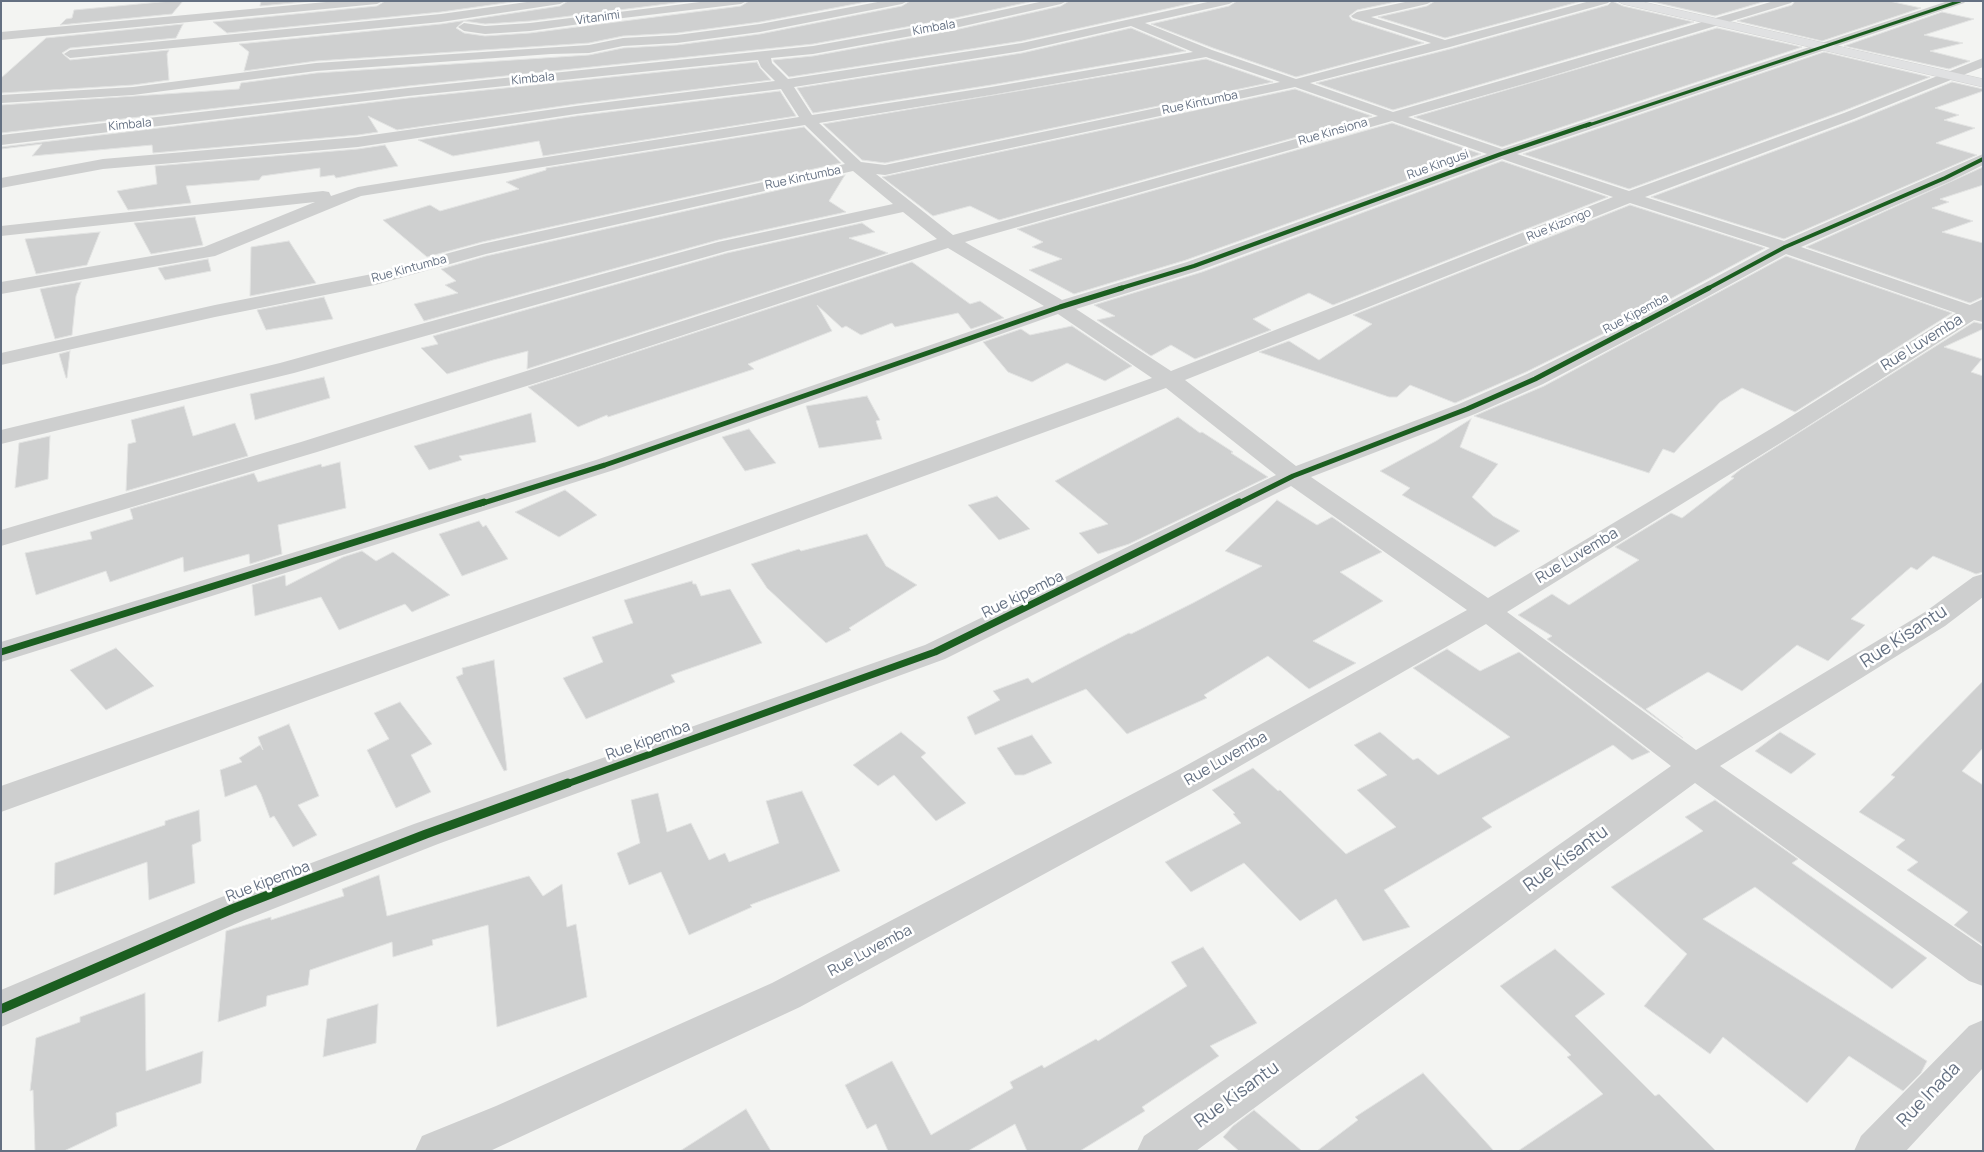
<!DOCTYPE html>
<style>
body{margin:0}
#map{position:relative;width:1984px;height:1152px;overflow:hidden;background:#f3f4f2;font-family:Manrope,sans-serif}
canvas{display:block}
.frame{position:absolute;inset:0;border:2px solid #647082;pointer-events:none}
</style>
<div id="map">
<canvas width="1984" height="1152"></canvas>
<div class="frame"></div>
</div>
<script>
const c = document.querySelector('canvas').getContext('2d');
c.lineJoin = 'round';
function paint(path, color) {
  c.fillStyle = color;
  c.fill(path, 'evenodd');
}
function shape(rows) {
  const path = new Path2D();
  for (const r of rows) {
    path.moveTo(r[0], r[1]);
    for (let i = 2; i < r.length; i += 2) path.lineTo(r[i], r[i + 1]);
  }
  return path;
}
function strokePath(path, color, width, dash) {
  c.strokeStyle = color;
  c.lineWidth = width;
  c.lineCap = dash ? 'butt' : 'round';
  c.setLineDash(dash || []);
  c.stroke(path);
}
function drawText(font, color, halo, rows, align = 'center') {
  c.font = font + ' Manrope,sans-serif';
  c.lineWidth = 5;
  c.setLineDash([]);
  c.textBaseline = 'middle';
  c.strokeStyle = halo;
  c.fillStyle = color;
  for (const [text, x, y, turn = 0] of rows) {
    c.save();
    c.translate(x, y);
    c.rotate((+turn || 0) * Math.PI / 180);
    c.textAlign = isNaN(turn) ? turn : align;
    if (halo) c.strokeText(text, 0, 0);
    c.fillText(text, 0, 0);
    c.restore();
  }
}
const building = shape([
 [171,1,183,1,172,14,60,25,66,19,72,18,74,10,171,1],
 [261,1,314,1,260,6,261,1],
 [385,1,519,1,441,12,227,33,213,22,377,6,385,1],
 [568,1,691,1,530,21,485,24,464,21,456,28,464,33,485,36,530,33,741,6,749,1,871,1,760,22,677,33,623,36,589,43,316,61,244,71,249,52,239,44,441,24,560,6,568,1],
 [910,1,1034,1,955,18,813,44,408,86,1,133,1,105,239,89,241,83,316,73,589,55,623,48,677,45,760,34,902,6,910,1],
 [1069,1,1202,1,1022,41,789,77,774,62,773,60,813,56,955,30,1061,6,1069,1],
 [1237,1,1400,1,1357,10,1349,16,1352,20,1424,43,1296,77,1213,48,1151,24,1229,6,1237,1],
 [1435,1,1582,1,1445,38,1378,17,1427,6,1435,1],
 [1612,1,1623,6,1694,22,1393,110,1316,83,1450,49,1608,5,1612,1],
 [1649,1,1766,1,1715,16,1649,1],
 [1795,1,1889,1,1921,8,1822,41,1737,21,1792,5,1795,1],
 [1942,12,1974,19,1924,35,1963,43,1930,51,1970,61,1949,69,1844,46,1942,12],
 [183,24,176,38,70,48,62,53,70,60,169,50,167,54,169,80,133,85,1,93,1,78,46,38,183,24],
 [1131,28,1186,51,991,85,813,113,797,88,1022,53,1131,28],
 [1717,28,1802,47,1502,147,1414,117,1717,28],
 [1824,52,1930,77,1843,111,1629,189,1523,154,1824,52],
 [1206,59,1273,82,885,163,862,160,823,124,1206,59],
 [757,62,760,68,771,80,576,104,397,130,368,116,378,132,358,135,153,153,152,145,32,156,42,144,1,149,1,147,408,98,757,62],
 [1952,82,1983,89,1983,91,1935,108,1959,115,1944,120,1975,128,1936,143,1977,155,1784,239,1651,197,1855,121,1952,82],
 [1295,89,1372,116,999,220,970,206,933,216,882,177,1295,89],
 [780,91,796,116,543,156,539,141,453,156,418,140,576,116,780,91],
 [1392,123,1481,154,1186,260,1074,294,1029,270,1062,259,1032,247,1043,242,1017,229,1392,123],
 [804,127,841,163,482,242,427,257,383,220,430,205,440,211,519,189,506,182,546,170,546,168,804,127],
 [385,145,398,166,336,178,334,175,320,177,320,168,262,176,259,180,186,186,191,203,128,210,117,191,157,184,155,166,358,149,385,145],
 [1502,161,1608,197,1333,305,1309,293,1253,319,1271,330,1195,359,1171,345,1151,356,1097,320,1115,316,1094,305,1202,272,1502,161],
 [1983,167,1983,185,1940,199,1949,202,1932,208,1973,221,1942,232,1983,243,1983,297,1970,303,1806,247,1983,167],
 [845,175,829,201,846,212,718,240,424,321,414,304,458,293,445,285,456,281,441,269,486,256,845,175],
 [1630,205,1765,248,1635,318,1526,372,1455,403,1410,385,1397,397,1389,397,1259,352,1289,341,1319,360,1372,324,1353,315,1630,205],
 [195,217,203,245,151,254,134,223,195,217],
 [862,223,875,232,849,238,888,253,527,369,528,351,493,360,447,374,421,348,438,344,433,336,727,253,862,223],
 [100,232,87,265,36,274,25,239,100,232],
 [289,241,316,283,250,296,251,247,289,241],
 [1786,256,1952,313,1795,412,1742,388,1720,402,1674,453,1663,449,1649,473,1474,416,1544,386,1786,256],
 [208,259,211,271,165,280,158,268,208,259],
 [912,262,970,304,980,301,1004,318,971,329,958,313,895,327,892,323,861,335,846,326,842,328,817,305,832,331,748,364,754,369,608,417,607,415,578,427,528,387,912,262],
 [81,282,76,296,72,335,55,339,40,289,81,282],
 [324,297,333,319,266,330,257,310,324,297],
 [1974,322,1983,324,1983,329,1944,347,1982,359,1971,372,1983,376,1983,572,1976,574,1933,556,1917,570,1911,567,1851,619,1865,625,1828,661,1797,645,1742,691,1708,672,1646,709,1683,738,1547,639,1552,636,1518,615,1552,594,1569,605,1639,560,1615,547,1671,513,1682,518,1734,478,1731,477,1741,469,1974,322],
 [1072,326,1132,366,1105,381,1067,363,1032,382,1008,372,983,342,1021,329,1030,335,1072,326],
 [70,351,67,378,66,378,59,354,70,351],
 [324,377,330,398,255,420,250,394,324,377],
 [867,396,880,420,876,421,882,439,819,448,806,406,867,396],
 [184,406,193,436,235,423,248,456,126,491,128,444,136,442,131,420,184,406],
 [531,413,536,442,459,456,462,460,429,470,414,446,531,413],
 [1178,417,1200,433,1202,432,1233,452,1231,453,1268,477,1129,544,1098,554,1079,533,1108,524,1055,481,1178,417],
 [1471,419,1460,447,1498,464,1472,497,1493,516,1520,531,1495,547,1402,495,1410,488,1380,471,1436,441,1471,419],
 [749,429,776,463,745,471,722,437,749,429],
 [50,436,48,479,15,488,19,443,50,436],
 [340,462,346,508,278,525,282,554,250,564,249,554,184,572,183,557,110,582,106,571,36,595,25,553,92,539,90,532,133,519,130,509,254,473,258,482,321,464,322,467,340,462],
 [565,490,597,515,559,537,515,512,565,490],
 [997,496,1030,529,999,540,968,505,997,496],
 [1277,500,1317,525,1332,517,1382,552,1340,572,1383,601,1313,641,1356,663,1309,689,1268,656,1204,695,1207,698,1127,734,1086,689,975,735,967,717,1000,700,993,691,1028,678,1032,683,1129,633,1131,634,1193,603,1262,566,1225,551,1277,500],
 [479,521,483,527,486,525,508,559,462,576,439,534,479,521],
 [867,534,886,566,917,585,849,628,851,630,826,643,767,588,751,564,799,549,801,551,867,534],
 [362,551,376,561,393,552,450,595,412,612,405,604,339,630,321,597,255,616,252,585,285,575,286,586,343,557,362,551],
 [692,581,693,584,696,584,701,596,730,589,762,643,671,675,675,682,586,719,563,678,603,662,592,637,633,623,624,600,692,581],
 [116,648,154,686,106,710,70,670,116,648],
 [1447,649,1480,671,1519,652,1650,752,1632,760,1613,745,1482,818,1492,827,1384,890,1410,927,1363,941,1336,899,1300,921,1244,863,1191,892,1165,862,1241,823,1233,814,1235,813,1212,790,1253,768,1278,791,1280,790,1346,854,1396,827,1357,790,1387,775,1354,745,1380,732,1413,760,1418,758,1438,775,1510,737,1413,668,1447,649],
 [494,660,507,770,504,771,456,677,463,674,462,668,494,660],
 [1983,681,1983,748,1962,771,1983,785,1983,945,1954,925,1968,912,1907,870,1918,862,1896,847,1905,840,1859,812,1895,777,1891,775,1983,681],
 [400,702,432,744,411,755,431,792,396,808,367,750,389,739,374,713,400,702],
 [289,724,319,796,298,805,317,835,293,847,274,816,270,818,261,794,256,785,225,797,220,770,242,762,239,758,260,745,263,750,258,737,289,724],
 [901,732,926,753,921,757,966,803,936,821,894,775,878,786,853,765,901,732],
 [1780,732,1816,754,1791,774,1755,751,1780,732],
 [1032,735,1052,763,1024,775,1015,775,997,748,1032,735],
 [802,791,840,871,750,905,752,907,689,935,661,872,629,885,617,853,640,843,631,800,658,793,667,832,691,823,709,860,725,853,729,862,779,843,766,801,802,791],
 [1715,800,1798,859,1792,863,1927,958,1892,989,1755,887,1703,919,1927,1061,1921,1073,1903,1091,1849,1056,1807,1103,1723,1037,1710,1054,1644,1006,1687,954,1611,887,1703,831,1685,817,1715,800],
 [199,810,201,841,192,845,195,883,149,900,147,862,54,895,55,863,165,825,165,821,199,810],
 [379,875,387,916,529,876,543,896,562,884,567,927,576,924,587,997,497,1027,488,925,432,940,433,945,393,957,392,942,310,970,308,985,267,996,266,1006,218,1022,226,931,271,917,271,920,344,896,342,889,379,875],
 [1203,947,1257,1023,1210,1046,1219,1056,1142,1107,1145,1111,1080,1151,1027,1151,1015,1124,968,1151,888,1151,876,1124,867,1129,845,1085,892,1061,931,1135,1013,1088,1010,1082,1042,1065,1044,1068,1096,1039,1098,1041,1187,986,1171,962,1203,947],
 [1555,949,1605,994,1575,1016,1655,1096,1659,1094,1716,1151,1518,1151,1603,1094,1567,1057,1571,1055,1500,986,1555,949],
 [145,993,146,1071,203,1051,201,1083,116,1113,117,1126,64,1151,35,1151,33,1090,30,1091,36,1038,80,1022,80,1017,145,993],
 [378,1004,376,1043,323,1057,327,1019,378,1004],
 [1423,1073,1494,1151,1317,1151,1358,1120,1355,1117,1423,1073],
 [746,1109,771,1151,680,1151,746,1109],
 [1254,1110,1302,1151,1239,1151,1223,1137,1233,1126,1254,1110]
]);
const minor = shape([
 [337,1,383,1,377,4,1,40,1,32,337,1],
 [534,1,566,1,560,4,441,22,70,58,64,54,70,50,441,14,534,1],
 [708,1,747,1,741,4,623,18,530,31,485,34,464,31,458,27,464,23,485,26,530,23,708,1],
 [883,1,908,1,902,4,760,32,677,43,623,46,589,53,551,54,316,71,133,95,1,103,1,95,133,87,316,63,589,45,623,38,677,35,760,24,883,1],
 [1044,1,1067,1,1061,4,955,28,813,54,771,58,772,63,788,79,1022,43,1212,1,1235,1,1229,4,1145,23,1212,50,1296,79,1431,43,1353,18,1351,16,1357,12,1410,1,1433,1,1427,4,1371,17,1445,40,1590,1,1610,1,1608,3,1450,47,1310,83,1393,112,1774,1,1793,1,1791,3,1538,80,1408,117,1502,149,1948,1,1966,1,1964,3,1517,154,1629,191,1844,113,1983,58,1983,67,1854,119,1645,197,1784,241,1983,154,1983,165,1951,181,1801,247,1970,305,1983,299,1983,322,1974,320,1795,434,1507,612,1696,750,1925,612,1973,577,1983,574,1983,597,1945,626,1720,766,1983,947,1983,986,1969,981,1695,783,1196,1151,1137,1151,1144,1136,1671,766,1486,624,1202,788,800,1007,490,1151,415,1151,422,1136,496,1106,772,983,1178,770,1467,610,1291,486,945,659,438,844,245,920,1,1027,1,990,219,898,414,824,925,645,1276,475,1166,388,1,812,1,786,639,562,1152,378,1058,314,614,470,1,662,1,642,596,460,1044,306,948,248,571,372,317,452,1,546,1,530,301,442,555,362,937,239,903,212,727,251,294,373,1,444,1,430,280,363,718,242,893,204,853,171,486,254,375,285,215,317,1,365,1,353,215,305,372,274,482,244,845,164,805,125,361,196,215,256,1,294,1,282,204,247,315,202,1,236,1,226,323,191,329,192,331,196,358,187,799,117,781,89,576,114,358,147,103,169,1,188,1,178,103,159,358,137,576,106,775,81,761,67,758,60,408,96,1,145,1,135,408,88,813,46,955,20,1044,1],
 [1131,26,1193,52,991,87,812,115,794,87,1022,51,1131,26],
 [1206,57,1280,82,885,165,861,162,819,123,991,95,1206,57],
 [1295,87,1378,116,953,235,876,174,885,175,1295,87],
 [1392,121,1487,154,1187,262,1062,300,965,242,1392,121],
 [1502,159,1613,197,1171,371,1076,309,1201,270,1502,159],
 [1630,203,1770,248,1636,320,1527,374,1459,404,1296,466,1185,380,1630,203],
 [1786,254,1956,313,1779,424,1488,598,1311,477,1475,414,1543,384,1650,328,1786,254],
 [1983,1020,1983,1068,1906,1151,1854,1151,1861,1136,1969,1026,1983,1020]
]);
const highway = shape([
 [1617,1,1639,1,1983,79,1983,87,1623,4,1617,1]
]);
const cyclewayFar4 = shape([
 [1586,126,1960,1]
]);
const cyclewayFar3 = shape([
 [1118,289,1194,266,1501,154,1590,124],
 [1707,289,1785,247,1945,178,1983,159]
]);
const cyclewayFar2 = shape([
 [480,504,605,465,1060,307,1122,288],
 [1237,504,1293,476,1467,409,1535,379,1709,288]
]);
const cyclewayFar1 = shape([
 [1,652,484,502],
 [564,785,935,652,1239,502]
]);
const cycleway = shape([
 [1,1009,232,909,426,834,568,783]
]);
const farStreetnames = [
 ["Vitanimi",598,18,-8],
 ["Kimbala",934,28,-10],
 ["Kimbala",533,79,-6],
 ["Rue Kintumba",1200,103,-12],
 ["Kimbala",130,125,-6],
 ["Rue Kinsiona",1333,132,-16],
 ["Rue Kingusi",1438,165,-20],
 ["Rue Kintumba",803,178,-12],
 ["Rue Kizongo",1559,225,-22],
 ["Rue Kintumba",409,269,-15],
 ["Rue Kipemba",1636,314,-28]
];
const streetNames = [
 ["Rue Luvemba",1922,343,-32],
 ["Rue Luvemba",1577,556,-31],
 ["Rue kipemba",1023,595,-26],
 ["Rue kipemba",648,741,-20],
 ["Rue Luvemba",1226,759,-30],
 ["Rue kipemba",268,882,-21],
 ["Rue Luvemba",870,951,-28]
];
const nearStreetnames = [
 ["Rue Kisantu",1904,637,-33],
 ["Rue Kisantu",1566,859,-36],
 ["Rue Kisantu",1237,1095,-36],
 ["Rue Inada",1929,1095,-46]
];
paint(building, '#cfd0d0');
strokePath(building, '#e2e3e2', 1);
strokePath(highway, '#d0d1d1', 1);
paint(minor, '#cecfcf');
paint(highway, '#e0e1e2');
strokePath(cyclewayFar4, '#1b5e20', 3);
strokePath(cyclewayFar3, '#1b5e20', 4);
strokePath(cyclewayFar2, '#1b5e20', 5);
strokePath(cyclewayFar1, '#1b5e20', 7);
strokePath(cycleway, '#1b5e20', 9);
drawText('12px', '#647082', '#fff', farStreetnames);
drawText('15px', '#647082', '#fff', streetNames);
drawText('18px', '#647082', '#fff', nearStreetnames);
</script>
